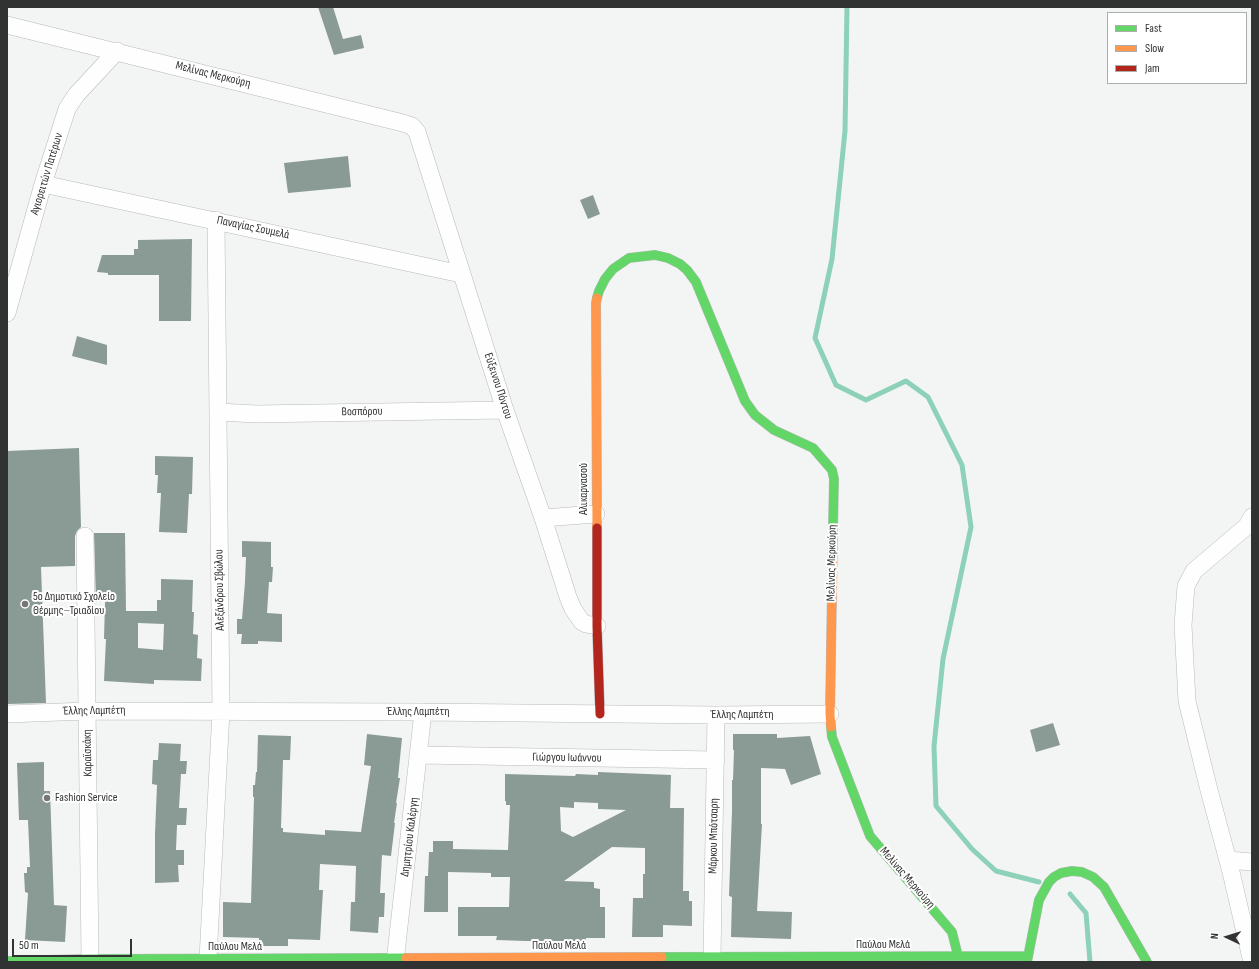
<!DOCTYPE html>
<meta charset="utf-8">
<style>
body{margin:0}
#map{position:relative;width:1259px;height:969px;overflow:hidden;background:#f3f5f4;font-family:"Sofia Sans Condensed",sans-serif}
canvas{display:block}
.frame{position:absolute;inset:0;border:8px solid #313332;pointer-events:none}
.legend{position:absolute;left:1107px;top:12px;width:140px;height:72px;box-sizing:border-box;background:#fff;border:1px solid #adadad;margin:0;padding:5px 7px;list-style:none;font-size:12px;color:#313332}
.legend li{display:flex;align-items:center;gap:8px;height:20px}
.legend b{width:20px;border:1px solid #adadad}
.north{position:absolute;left:1207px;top:917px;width:40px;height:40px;-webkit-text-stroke:3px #fff;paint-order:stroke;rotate:274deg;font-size:11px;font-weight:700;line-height:16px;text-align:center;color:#313332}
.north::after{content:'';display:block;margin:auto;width:14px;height:18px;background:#313332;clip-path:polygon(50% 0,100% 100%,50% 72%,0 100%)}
.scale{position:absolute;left:12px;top:939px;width:120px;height:18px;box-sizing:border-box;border:2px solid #313332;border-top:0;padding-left:5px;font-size:12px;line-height:14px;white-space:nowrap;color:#313332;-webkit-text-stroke:3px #fff;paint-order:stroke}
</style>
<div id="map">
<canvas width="1259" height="969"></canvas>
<div class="frame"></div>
<ul class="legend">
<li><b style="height:5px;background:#63d668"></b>Fast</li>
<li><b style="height:5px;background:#ff974d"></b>Slow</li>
<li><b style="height:5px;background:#b3261e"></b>Jam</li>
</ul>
<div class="north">N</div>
<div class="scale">50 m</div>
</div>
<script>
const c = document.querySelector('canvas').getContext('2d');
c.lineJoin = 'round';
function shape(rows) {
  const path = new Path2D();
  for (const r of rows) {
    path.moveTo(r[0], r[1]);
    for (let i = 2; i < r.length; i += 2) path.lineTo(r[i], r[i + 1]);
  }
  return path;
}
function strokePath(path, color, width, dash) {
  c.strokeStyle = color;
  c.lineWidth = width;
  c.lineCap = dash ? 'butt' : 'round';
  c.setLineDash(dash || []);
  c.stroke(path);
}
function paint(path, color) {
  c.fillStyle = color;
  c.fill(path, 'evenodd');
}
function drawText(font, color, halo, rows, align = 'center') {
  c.font = font + ' "Sofia Sans Condensed",sans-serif';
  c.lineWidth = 4;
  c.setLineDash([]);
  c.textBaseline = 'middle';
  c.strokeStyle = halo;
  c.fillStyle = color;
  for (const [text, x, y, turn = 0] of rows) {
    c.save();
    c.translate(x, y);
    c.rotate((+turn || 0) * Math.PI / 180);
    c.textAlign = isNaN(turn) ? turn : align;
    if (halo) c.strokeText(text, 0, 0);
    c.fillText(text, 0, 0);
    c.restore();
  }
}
const stream = shape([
 [847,7,845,131,832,259,815,338,836,385,866,400,906,381,928,397,962,465,971,527,943,659,934,746,936,806,972,849,996,871,1039,882],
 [1070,894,1086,913,1090,962]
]);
const building = shape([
 [318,7,333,7,343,39,361,35,364,48,334,55],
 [348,156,351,187,288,193,284,163],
 [593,195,600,214,588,219,580,200],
 [192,239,191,321,159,321,159,275,108,275,108,273,97,272,102,255,134,255,134,249,138,249,138,240],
 [77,336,107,345,107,365,72,356],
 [79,448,81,527,77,531,75,536,75,566,41,567,46,703,7,704,7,451],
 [155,456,193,457,192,494,189,494,187,533,159,532,161,493,157,493,158,475,155,475],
 [94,533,125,533,126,611,157,611,157,600,161,600,161,579,193,580,192,612,194,612,193,634,198,635,197,658,202,659,201,681,154,680,154,684,104,681,106,639,104,639,105,602,96,602],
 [138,623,164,624,163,650,138,648],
 [242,541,271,542,271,567,273,567,272,582,269,582,267,613,282,614,282,642,258,641,258,644,241,644,242,634,237,634,237,619,242,619,245,582,246,557,242,557],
 [1053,723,1060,745,1036,752,1030,730],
 [367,734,402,738,398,778,400,778,396,803,397,803,394,823,395,823,391,856,382,855,380,893,385,893,384,917,379,917,378,933,350,931,351,902,355,902,356,866,320,864,319,890,323,890,320,940,288,939,288,946,259,946,259,938,223,937,223,902,251,903,254,797,253,797,253,785,255,785,256,772,257,772,258,735,291,736,290,760,283,760,281,828,283,828,283,832,325,835,325,830,361,832,371,766,364,765],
 [733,734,777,734,777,738,810,736,821,774,791,785,785,769,761,768,761,824,762,824,757,911,792,912,791,939,731,937,732,897,729,896,732,811,732,780,733,780,734,750,733,750],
 [159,743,181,744,180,761,187,761,186,774,181,774,179,808,187,808,186,825,177,825,176,850,184,850,184,865,178,865,179,882,155,883,155,834,157,785,152,784,153,760,158,760],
 [44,762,44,791,50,791,54,905,67,906,65,942,25,940,28,893,25,892,24,873,27,873,27,867,30,867,28,820,19,820,17,763],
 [598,772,671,775,670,808,684,808,683,891,689,891,689,901,692,901,692,926,663,925,663,937,632,937,633,898,643,898,643,874,645,874,645,848,612,847,564,881,594,882,594,888,600,889,600,907,605,907,605,938,586,938,586,941,526,941,496,940,497,936,458,936,458,907,509,907,510,877,491,877,491,873,448,872,448,912,424,912,425,876,428,876,429,852,433,852,433,841,453,841,453,849,508,850,510,805,506,805,506,801,505,801,505,774,575,776,576,774,598,775],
 [574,802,598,803,598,809,626,810,573,837,561,831,560,807,574,808]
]);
const street = shape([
 [7,25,403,123,412,126,417,132,505,410,543,518,568,597,573,609,582,622,586,624,597,626],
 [43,184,461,274],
 [7,313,43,184,67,109,72,101,77,94,117,51],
 [219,412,256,414,505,410],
 [543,518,596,514],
 [85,536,90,959],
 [7,714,87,711,423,712,716,715,830,714],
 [419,755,716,760],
 [1228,860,1252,862],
 [712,958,716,715],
 [208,959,221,711,216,220],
 [395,962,423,712],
 [1252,962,1231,872,1209,790,1187,701,1183,625,1186,586,1194,571,1247,526,1252,517]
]);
const fast = shape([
 [597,298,599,291,605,279,613,269,629,258,655,255,668,258,680,264,687,270,696,282,745,401,755,415,774,430,813,448,832,470,834,479,833,528],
 [831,727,832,737,870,836,952,932,958,956],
 [662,957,1028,956],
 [7,961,90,959,406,958],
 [1027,962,1039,900,1049,882,1054,877,1061,873,1072,871,1082,872,1093,877,1104,887,1147,962]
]);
const slow = shape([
 [597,528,596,303,597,298],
 [831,727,830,714,833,528],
 [406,958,662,957]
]);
const jam = shape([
 [597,528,597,626,600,714]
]);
const markers = [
 [25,604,4,"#757776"],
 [47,798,4,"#757776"]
];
const streetNames = [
 ["Μελίνας Μερκούρη",213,75,14],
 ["Αγιορειτών Πατέρων",47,174,-73],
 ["Παναγίας Σουμελά",253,228,12],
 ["Εύξεινου Πόντου",498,386,72],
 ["Βοσπόρου",362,412,-1],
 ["Αλικαρνασού",584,489,-90],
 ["Μελίνας Μερκούρη",832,563,-89],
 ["Αλεξάνδρου Σβώλου",220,590,-91],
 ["Έλλης Λαμπέτη",94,711,-1],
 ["Έλλης Λαμπέτη",418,712],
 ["Έλλης Λαμπέτη",742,715],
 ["Καραϊσκάκη",88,753,-91],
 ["Γιώργου Ιωάννου",567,758,1],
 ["Μάρκου Μπότσαρη",714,836,-89],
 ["Δημητρίου Καλέργη",410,837,-83],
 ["Μελίνας Μερκούρη",907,878,49],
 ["Παύλου Μελά",883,945],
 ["Παύλου Μελά",559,946],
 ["Παύλου Μελά",235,947]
];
const poiNames = [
 ["5ο Δημοτικό Σχολείο",33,597],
 ["Θέρμης–Τριαδίου",33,611],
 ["Fashion Service",55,798]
];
strokePath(stream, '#8cd1b8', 5);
paint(building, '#8a9a95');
strokePath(street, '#b9bab9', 18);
strokePath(fast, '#b9bab9', 10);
strokePath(slow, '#b9bab9', 10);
strokePath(jam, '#b9bab9', 10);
strokePath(street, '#fdfefd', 17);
strokePath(fast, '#63d668', 9);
strokePath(slow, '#ff974d', 9);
strokePath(jam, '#b3261e', 9);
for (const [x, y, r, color] of markers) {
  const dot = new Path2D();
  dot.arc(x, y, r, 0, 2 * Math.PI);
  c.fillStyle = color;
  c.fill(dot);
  strokePath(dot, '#fff', 1.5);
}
drawText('12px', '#313332', '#fff', streetNames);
drawText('12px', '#313332', '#fff', poiNames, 'left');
</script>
